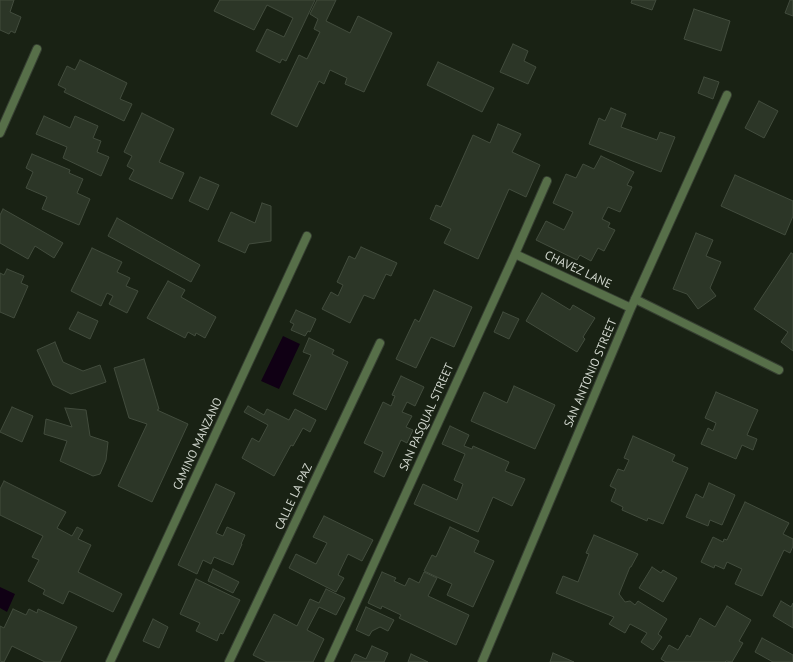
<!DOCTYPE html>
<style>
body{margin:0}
canvas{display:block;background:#192214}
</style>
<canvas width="793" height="662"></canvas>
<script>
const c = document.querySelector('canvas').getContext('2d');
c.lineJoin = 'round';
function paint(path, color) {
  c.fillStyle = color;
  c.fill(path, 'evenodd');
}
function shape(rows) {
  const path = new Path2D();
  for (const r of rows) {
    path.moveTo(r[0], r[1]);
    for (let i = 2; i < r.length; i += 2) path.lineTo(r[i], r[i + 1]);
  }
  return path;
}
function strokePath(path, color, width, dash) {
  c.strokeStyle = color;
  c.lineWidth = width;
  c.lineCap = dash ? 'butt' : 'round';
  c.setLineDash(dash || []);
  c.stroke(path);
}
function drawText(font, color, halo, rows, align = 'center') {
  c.font = font + ' "PT Sans",sans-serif';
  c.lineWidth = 3;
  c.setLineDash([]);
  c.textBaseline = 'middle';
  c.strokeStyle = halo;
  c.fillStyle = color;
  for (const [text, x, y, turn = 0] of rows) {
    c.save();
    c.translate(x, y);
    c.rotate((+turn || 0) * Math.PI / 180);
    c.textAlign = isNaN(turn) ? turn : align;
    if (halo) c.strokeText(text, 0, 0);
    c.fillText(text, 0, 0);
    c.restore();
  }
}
const water = shape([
 [283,336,300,344,279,389,261,381],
 [0,587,15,594,7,612,0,608]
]);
const building = shape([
 [0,0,14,0,10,12,21,17,15,33,11,31,9,34,0,30,0,0],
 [220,0,315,0,286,61,282,59,280,63,256,51,267,29,284,37,293,18,267,5,254,30,214,11,220,0],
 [317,0,336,0,326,21,350,33,358,16,392,33,364,92,345,84,347,78,330,70,324,84,319,81,297,127,271,114,299,55,307,59,320,32,314,29,318,19,310,14,317,0],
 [632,0,656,0,652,10,631,3,632,0],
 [790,0,793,0,793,16,785,13,790,0],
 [694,9,730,21,721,51,684,39,694,9],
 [513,44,528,51,524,61,536,67,528,84,500,72,513,44],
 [80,60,127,83,120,99,132,104,124,121,64,92,66,89,58,85,67,66,75,70,80,60],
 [438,62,494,88,482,112,427,85,438,62],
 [704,77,719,82,713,99,698,93,704,77],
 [759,101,778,111,764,138,745,128,759,101],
 [611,108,626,114,621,127,657,140,660,132,675,137,661,172,589,144,599,118,605,121,611,108],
 [142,113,174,129,159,162,184,173,172,199,129,179,134,170,127,166,132,156,124,152,142,113],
 [44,116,70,128,75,116,98,126,93,138,101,141,97,152,109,157,101,176,63,158,67,147,36,134,44,116],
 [498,124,521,134,512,152,540,165,526,197,509,189,478,259,444,243,451,229,430,219,436,205,441,207,473,135,490,143,498,124],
 [32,154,70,170,69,173,83,179,77,193,90,199,79,225,42,209,47,197,26,188,33,172,26,168,32,154],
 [601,156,634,172,627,185,632,187,620,212,608,207,602,219,610,223,608,227,615,230,604,251,598,248,591,261,580,255,577,260,536,240,546,221,564,230,573,212,553,203,566,174,576,178,583,164,594,169,601,156],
 [735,175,793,201,793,216,785,235,721,206,735,175],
 [200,177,219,185,208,210,189,201,200,177],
 [262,203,271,206,271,241,249,244,245,253,218,241,231,212,255,223,262,203],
 [3,209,63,243,54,258,35,246,28,259,0,243,0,215,3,209],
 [117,218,200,265,191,282,108,236,117,218],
 [696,233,713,240,706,256,721,262,710,288,716,296,698,309,687,294,673,289,696,233],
 [361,247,397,263,391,276,386,274,374,299,364,295,350,323,322,309,331,292,338,296,343,285,337,282,349,256,355,259,361,247],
 [92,248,122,262,117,272,130,278,126,286,138,291,127,313,109,304,113,296,107,293,101,306,71,291,92,248],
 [791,253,793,254,793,351,781,342,788,332,754,309,791,253],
 [7,269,24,276,21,283,28,286,14,318,0,312,0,273,4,275,7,269],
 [168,281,185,290,181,297,216,317,205,338,196,333,195,336,188,332,185,338,147,318,168,281],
 [434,290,472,307,454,347,431,337,416,368,396,359,415,319,419,322,434,290],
 [542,293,570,310,573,305,595,318,583,337,585,339,577,352,526,321,542,293],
 [296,310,316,319,310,332,308,331,305,336,291,330,294,324,290,322,296,310],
 [78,312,98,321,90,339,69,329,78,312],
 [503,312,519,319,509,339,494,332,503,312],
 [309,338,334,350,332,354,348,362,326,410,293,394,311,355,303,352,309,338],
 [55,342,63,362,83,371,100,365,106,382,71,394,53,385,37,350,55,342],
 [144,359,159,409,157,410,188,424,152,502,118,486,147,424,129,418,114,368,144,359],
 [401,376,424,387,415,406,407,402,402,412,412,416,406,427,413,430,407,443,401,440,384,477,374,472,383,452,364,443,383,402,391,406,395,396,392,395,401,376],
 [514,386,555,405,535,449,471,421,484,392,507,403,514,386],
 [716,392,758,410,747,435,757,439,753,450,742,445,736,459,701,444,708,428,713,431,716,423,705,418,716,392],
 [248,406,264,415,267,409,289,420,295,409,316,420,310,432,303,428,293,446,291,445,274,476,242,458,252,438,259,442,268,425,244,412,248,406],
 [12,407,33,416,22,442,0,432,12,407],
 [65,408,86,410,90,436,108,442,106,460,100,474,93,476,60,461,67,441,44,434,46,419,72,427,65,408],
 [450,426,469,435,464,446,472,449,473,446,509,462,505,471,525,479,512,506,493,497,478,532,414,504,423,484,457,500,463,484,454,480,465,454,442,444,450,426],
 [633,436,675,455,672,461,688,468,663,524,648,518,647,521,622,510,623,507,611,501,616,489,610,486,618,469,624,471,629,460,624,458,633,436],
 [4,481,66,512,57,528,72,536,77,527,83,530,78,539,91,545,78,572,122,594,113,612,69,591,63,604,43,594,45,590,28,581,39,560,32,557,43,536,0,515,0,489,4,481],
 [709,483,735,495,722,525,710,520,708,526,686,517,696,494,703,498,709,483],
 [216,484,235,493,216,533,223,536,227,527,245,535,241,544,242,544,233,565,214,557,211,564,203,560,197,574,178,565,216,484],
 [745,502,789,523,783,534,793,539,793,546,790,553,784,550,762,596,735,584,742,569,727,562,724,569,715,565,714,568,701,562,713,537,723,542,724,539,727,540,745,502],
 [324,516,373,540,362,561,348,554,338,575,344,578,336,592,289,568,296,554,316,564,327,543,313,537,324,516],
 [450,527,479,541,474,552,494,561,473,607,447,595,452,584,424,571,432,555,436,557,450,527],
 [594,535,638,554,631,567,630,567,619,594,625,602,630,601,635,605,638,601,667,619,658,634,662,637,653,650,641,642,647,633,630,624,625,633,609,624,614,617,556,593,563,576,578,582,589,554,586,553,594,535],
 [652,567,661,573,663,570,677,578,663,602,639,588,652,567],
 [213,569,239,582,233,593,208,581,213,569],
 [382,572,396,578,394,581,405,586,409,578,419,583,424,572,437,578,428,596,469,615,456,645,399,618,401,615,382,606,381,609,368,603,382,572],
 [196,579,240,600,223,634,220,633,217,641,196,631,200,623,180,614,196,579],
 [326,589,345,598,336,615,319,607,307,630,324,639,313,662,267,662,253,655,274,614,297,626,310,599,319,603,326,589],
 [781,601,791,607,793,603,793,628,773,616,781,601],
 [727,606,751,620,739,641,743,643,732,662,726,661,725,662,666,662,661,659,669,645,678,650,687,635,690,637,700,618,715,627,727,606],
 [366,607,394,620,388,631,380,627,372,631,369,636,356,630,366,607],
 [13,609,26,615,29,609,37,613,38,609,77,627,60,662,45,662,12,646,4,662,0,661,0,626,4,628,13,609],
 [153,619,168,627,159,648,143,641,153,619],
 [762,638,793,655,793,662,773,662,755,652,762,638],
 [372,646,388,653,384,662,351,662,355,654,366,659,372,646],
 [553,653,574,662,550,662,553,653],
 [411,654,428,662,408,662,411,654]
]);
const service = shape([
 [635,299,779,370]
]);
const minor = shape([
 [0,133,37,49],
 [515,254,631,308],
 [110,662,307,236],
 [229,662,380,343],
 [329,662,515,254,547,181],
 [482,662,631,308,727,95]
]);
const streetNames = [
 ["CHAVEZ LANE",578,270,25],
 ["SAN ANTONIO STREET",591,373,-67],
 ["SAN PASQUAL STREET",427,417,-66],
 ["CAMINO MANZANO",198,444,-65],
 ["CALLE LA PAZ",294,497,-65]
];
paint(water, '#100014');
paint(building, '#2c3627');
strokePath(building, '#424c3d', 1);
strokePath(service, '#363f32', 10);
strokePath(minor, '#363f32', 10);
strokePath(service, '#576f49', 8);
strokePath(minor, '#576f49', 8);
drawText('12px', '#d0d6cd', '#192214', streetNames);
</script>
